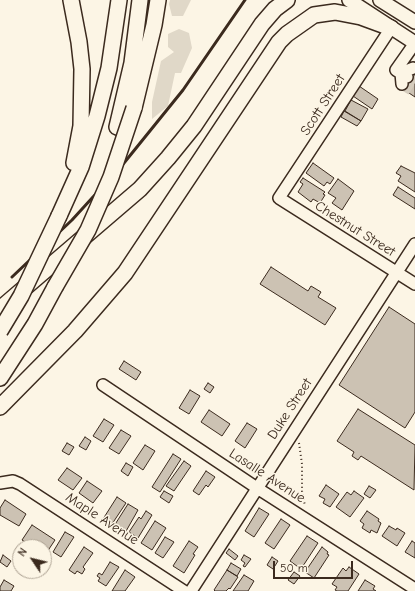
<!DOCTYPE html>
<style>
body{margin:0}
#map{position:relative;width:415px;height:591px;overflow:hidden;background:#fcf5e5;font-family:"Comic Neue",sans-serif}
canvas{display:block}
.north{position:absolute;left:12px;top:539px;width:40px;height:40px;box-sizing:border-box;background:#fcf5e5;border:1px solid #afa495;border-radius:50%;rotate:305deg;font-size:11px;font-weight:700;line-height:16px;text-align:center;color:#3b2a1e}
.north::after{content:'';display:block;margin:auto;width:14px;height:18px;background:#3b2a1e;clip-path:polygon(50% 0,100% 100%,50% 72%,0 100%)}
.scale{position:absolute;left:273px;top:561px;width:80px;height:18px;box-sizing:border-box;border:2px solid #3b2a1e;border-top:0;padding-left:5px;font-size:12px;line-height:14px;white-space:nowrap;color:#3b2a1e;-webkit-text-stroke:3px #fcf5e5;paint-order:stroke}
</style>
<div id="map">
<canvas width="415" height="591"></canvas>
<div class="north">N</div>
<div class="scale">50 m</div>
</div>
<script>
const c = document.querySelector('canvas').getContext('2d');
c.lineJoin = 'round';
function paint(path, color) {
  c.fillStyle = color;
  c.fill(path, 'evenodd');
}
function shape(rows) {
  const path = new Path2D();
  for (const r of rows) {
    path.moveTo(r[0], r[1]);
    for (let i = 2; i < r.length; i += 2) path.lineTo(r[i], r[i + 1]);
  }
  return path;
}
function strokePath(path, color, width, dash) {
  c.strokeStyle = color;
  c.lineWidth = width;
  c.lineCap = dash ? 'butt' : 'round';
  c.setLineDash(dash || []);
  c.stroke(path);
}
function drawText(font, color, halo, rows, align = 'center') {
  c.font = font + ' "Comic Neue",sans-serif';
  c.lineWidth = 3;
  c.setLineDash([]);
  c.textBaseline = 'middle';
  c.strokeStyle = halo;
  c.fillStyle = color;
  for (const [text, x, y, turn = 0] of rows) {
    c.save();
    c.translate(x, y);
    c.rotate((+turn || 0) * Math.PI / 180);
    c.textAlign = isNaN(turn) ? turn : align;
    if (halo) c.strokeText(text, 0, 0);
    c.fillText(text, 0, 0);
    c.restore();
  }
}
const green = shape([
 [170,0,191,0,183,16,172,16,169,4],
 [179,29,189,33,192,48,181,73,175,73,168,106,152,119,152,102,161,61,174,52,168,47,168,34]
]);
const building = shape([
 [415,66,415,97,400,87,415,66],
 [359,86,378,99,372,109,353,96,359,86],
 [351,100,368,109,361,121,345,111,351,100],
 [344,111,361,121,357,126,341,117,344,111],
 [313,163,334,178,330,184,327,182,324,186,306,173,313,163],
 [401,166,415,173,415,192,398,181,401,176,396,173,401,166],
 [303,178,325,192,323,194,325,195,320,203,313,199,311,202,298,192,303,184,300,182,303,178],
 [338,179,354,191,342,210,332,203,336,198,328,193,338,179],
 [398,187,415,198,415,209,393,195,398,187],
 [271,267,308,291,311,286,321,292,318,297,336,308,325,325,260,284,271,267],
 [389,307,415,324,415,412,405,428,339,385,389,307],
 [124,361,141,372,136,380,119,369,124,361],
 [208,383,214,387,210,393,204,389,208,383],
 [190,390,200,396,189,414,179,408,190,390],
 [358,409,415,445,414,490,361,456,358,460,352,456,354,452,337,441,358,409],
 [209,410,230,424,222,436,201,422,209,410],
 [104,419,114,425,103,442,93,436,104,419],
 [247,423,257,429,245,448,235,441,247,423],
 [121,430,131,436,119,454,109,448,121,430],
 [85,437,91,441,86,450,79,446,85,437],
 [67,443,74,447,69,455,62,451,67,443],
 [145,445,155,451,143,470,133,463,145,445],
 [173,454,181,459,160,492,152,487,173,454],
 [184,461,191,466,174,491,166,486,184,461],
 [126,463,133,467,128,476,121,471,126,463],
 [67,468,82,478,73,490,58,480,67,468],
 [206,471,215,477,208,487,206,485,199,495,193,491,206,471],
 [87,481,102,491,93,503,79,493,87,481],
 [326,485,339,494,330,507,323,503,325,499,319,496,326,485],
 [369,486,376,490,370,498,364,494,369,486],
 [164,491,173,496,169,503,160,497,164,491],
 [354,491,364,498,350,517,336,507,347,492,351,495,354,491],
 [117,497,126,503,112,524,103,519,117,497],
 [5,500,26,514,19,526,0,515,0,508,5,500],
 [128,504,138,510,125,533,114,526,128,504],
 [259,508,269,514,254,537,245,531,259,508],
 [146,511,152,515,138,538,129,532,139,517,141,519,146,511],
 [367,511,379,519,378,521,381,523,377,533,371,530,370,533,362,528,364,524,360,521,367,511],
 [281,519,290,525,274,549,265,543,281,519],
 [155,521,166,528,152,550,141,543,155,521],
 [32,525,55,540,45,555,44,547,33,547,22,540,32,525],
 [389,526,396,530,397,528,405,533,397,546,382,536,389,526],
 [65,532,74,537,61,557,53,552,65,532],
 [307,536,318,543,301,569,290,561,307,536],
 [165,537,174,542,163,558,155,553,165,537],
 [189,541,198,547,193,554,195,555,184,573,173,566,189,541],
 [412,541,415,543,415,558,405,552,412,541],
 [84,547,93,553,83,567,85,569,82,574,77,571,75,574,69,570,84,547],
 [322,547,328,552,327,554,329,555,314,578,305,572,322,547],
 [229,549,238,556,235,560,226,553,229,549],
 [3,555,11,561,7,567,0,562,3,555],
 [244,555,251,559,245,567,243,566,245,563,241,560,244,555],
 [272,557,278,561,273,569,267,565,272,557],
 [110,562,119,567,106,586,98,581,100,578,97,576,99,573,102,575,110,562],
 [231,563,241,569,237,576,227,570,231,563],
 [349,567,359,574,348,591,337,591,335,590,337,587,332,584,343,568,346,571,349,567],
 [125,570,135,577,125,591,112,591,125,570],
 [227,570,238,577,230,589,229,588,226,591,215,591,214,590,227,570],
 [294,572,300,576,294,584,288,580,294,572],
 [244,575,254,581,248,591,233,591,244,575],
 [4,580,14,586,11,591,0,591,0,587,4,580],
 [365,580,375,586,373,589,376,591,358,591,365,580]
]);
const minorTunnel = shape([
 [407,77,415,83],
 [402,84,415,92]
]);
const path = shape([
 [299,443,302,464,302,491,305,506]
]);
const minor = shape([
 [391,28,279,198,415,284],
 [407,77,396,70,415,43],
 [402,84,401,73,413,68],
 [103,385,257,488,415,589],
 [0,483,13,481,20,484,184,591],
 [191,591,415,244]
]);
const major = shape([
 [349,0,415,43],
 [380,0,415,22]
]);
const highway = shape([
 [71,0,79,42,82,69,81,126,74,163],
 [134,108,154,25,158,0],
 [117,127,132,63,140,0],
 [59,216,81,167,97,116,109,68,119,0],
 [0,309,140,189,168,158,194,126,262,24,275,9,287,0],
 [0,378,35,324,55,287],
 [0,407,75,331,125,273,279,42,287,34,314,15,335,12,361,17,391,28]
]);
const rail = shape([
 [12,277,72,220,124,163,183,90,245,0]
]);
const highwayBridge = shape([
 [55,287,88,230,111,177,134,108],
 [0,331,21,296,59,216]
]);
const streetNames = [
 ["Scott Street",323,105,-57],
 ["Chestnut Street",355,229,32],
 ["Duke Street",290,409,-57],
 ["Lasalle Avenue",267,476,33],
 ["Maple Avenue",102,519,33]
];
paint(green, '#e0d8c8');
paint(building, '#ccc2b3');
strokePath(building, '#3b2a1e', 1);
strokePath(minorTunnel, '#d5ccbd', 11, [11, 5.5]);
strokePath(minor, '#3b2a1e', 14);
strokePath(major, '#3b2a1e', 16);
strokePath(highway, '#3b2a1e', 18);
strokePath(path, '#3b2a1e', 2, [1, 3]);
strokePath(minor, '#fcf5e5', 11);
strokePath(major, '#fcf5e5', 13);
strokePath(highway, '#fcf5e5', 15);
strokePath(rail, '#3b2a1e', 3);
strokePath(highwayBridge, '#3b2a1e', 18, []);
strokePath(highwayBridge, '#fcf5e5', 15);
drawText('14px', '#3b2a1e', '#fcf5e5', streetNames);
</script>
